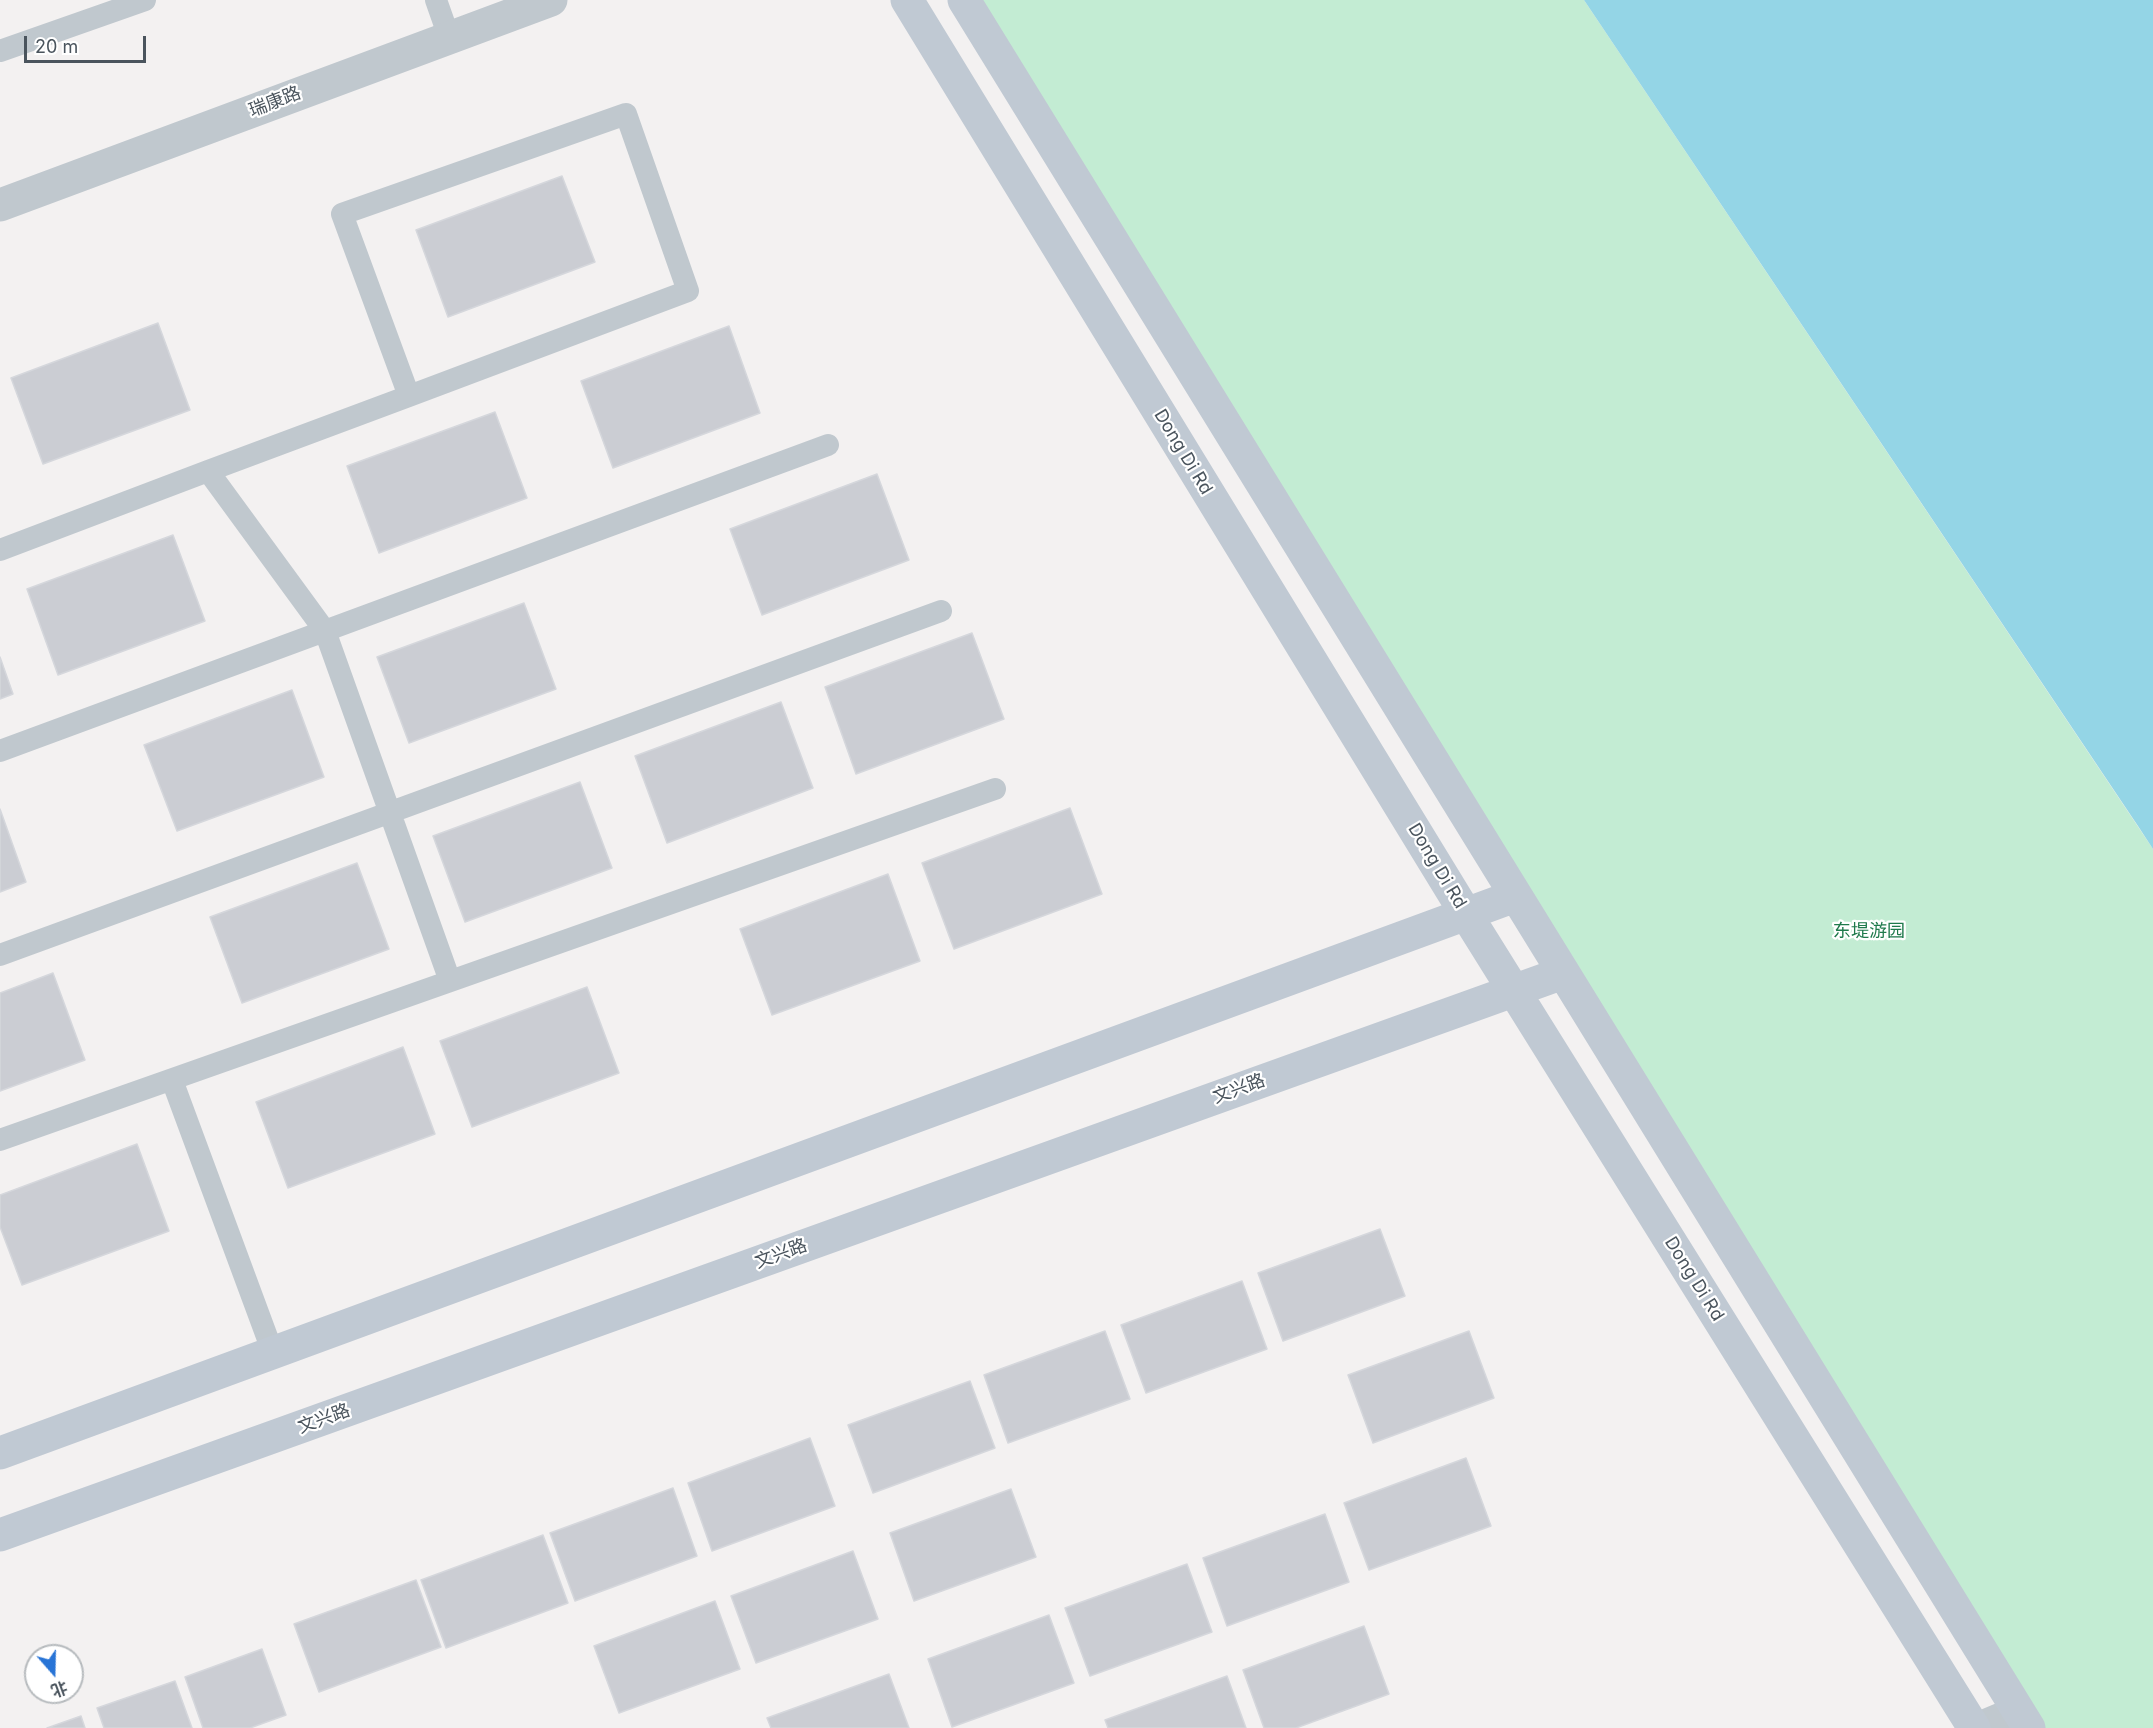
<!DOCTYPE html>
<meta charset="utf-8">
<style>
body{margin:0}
#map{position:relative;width:2153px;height:1728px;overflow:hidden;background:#f3f1f1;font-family:Inter,"Noto Sans SC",sans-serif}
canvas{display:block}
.north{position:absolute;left:24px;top:1644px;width:60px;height:60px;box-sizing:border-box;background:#fff;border:2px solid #b7bbbe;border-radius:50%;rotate:160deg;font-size:16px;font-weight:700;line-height:24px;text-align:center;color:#4a545d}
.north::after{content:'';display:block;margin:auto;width:21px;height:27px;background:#2874d6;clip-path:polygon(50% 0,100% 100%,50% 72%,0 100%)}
.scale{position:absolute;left:24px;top:36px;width:122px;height:27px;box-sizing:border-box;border:3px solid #4a545d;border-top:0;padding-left:8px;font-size:18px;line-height:21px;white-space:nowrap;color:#4a545d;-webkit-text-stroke:4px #fff;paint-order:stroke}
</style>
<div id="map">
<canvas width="2153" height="1728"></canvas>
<div class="north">北</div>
<div class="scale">20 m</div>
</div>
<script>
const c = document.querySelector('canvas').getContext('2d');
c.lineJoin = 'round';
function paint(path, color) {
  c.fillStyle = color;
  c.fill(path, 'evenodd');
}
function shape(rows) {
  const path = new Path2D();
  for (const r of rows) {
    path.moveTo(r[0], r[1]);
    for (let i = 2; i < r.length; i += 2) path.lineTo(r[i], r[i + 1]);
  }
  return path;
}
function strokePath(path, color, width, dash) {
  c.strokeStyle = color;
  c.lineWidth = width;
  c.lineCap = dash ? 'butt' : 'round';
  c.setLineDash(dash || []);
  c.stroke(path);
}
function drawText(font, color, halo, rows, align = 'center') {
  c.font = font + ' Inter,"Noto Sans SC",sans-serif';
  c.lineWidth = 4.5;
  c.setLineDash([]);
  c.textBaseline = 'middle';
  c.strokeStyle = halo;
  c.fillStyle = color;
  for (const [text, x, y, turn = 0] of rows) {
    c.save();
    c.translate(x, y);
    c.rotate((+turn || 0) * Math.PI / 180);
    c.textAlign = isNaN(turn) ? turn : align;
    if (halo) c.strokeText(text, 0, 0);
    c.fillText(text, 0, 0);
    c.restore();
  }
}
const green = shape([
 [964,0,1584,0,2153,849,2153,1728,2029,1728]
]);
const water = shape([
 [1584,0,2153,0,2153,849,2138,826]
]);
const building = shape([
 [562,176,595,262,448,317,416,230,562,176],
 [158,323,190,410,43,464,11,378,158,323],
 [729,326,760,413,613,468,581,381,729,326],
 [495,412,527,498,379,553,347,466,495,412],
 [877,474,909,560,762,615,730,529,877,474],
 [173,535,205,621,58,675,27,589,173,535],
 [524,603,556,689,409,743,377,657,524,603],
 [972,633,1004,719,856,774,825,687,972,633],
 [0,657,13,694,0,699,0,657],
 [292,690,324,777,177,831,144,745,292,690],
 [781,702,813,788,667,843,635,756,781,702],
 [580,782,612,868,465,922,433,836,580,782],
 [1070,808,1102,894,954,949,922,863,1070,808],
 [0,809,26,882,0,892,0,809],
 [357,863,389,949,242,1003,210,917,357,863],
 [888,874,920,961,772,1015,740,929,888,874],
 [53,973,85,1060,0,1091,0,993,53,973],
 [587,987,619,1073,472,1127,440,1041,587,987],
 [403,1047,435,1134,288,1188,256,1102,403,1047],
 [137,1144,169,1231,22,1285,0,1227,0,1195,137,1144],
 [1380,1229,1405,1296,1283,1341,1258,1273,1380,1229],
 [1242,1281,1267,1349,1146,1393,1121,1325,1242,1281],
 [1105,1331,1130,1399,1008,1443,984,1375,1105,1331],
 [1469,1331,1494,1398,1373,1443,1348,1375,1469,1331],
 [970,1381,995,1448,873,1493,848,1425,970,1381],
 [810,1438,835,1506,712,1551,688,1483,810,1438],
 [1466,1458,1491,1526,1369,1570,1344,1503,1466,1458],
 [673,1488,697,1556,575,1601,550,1533,673,1488],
 [1011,1489,1036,1557,914,1601,890,1533,1011,1489],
 [1325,1514,1349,1582,1227,1626,1203,1558,1325,1514],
 [543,1535,568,1603,446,1648,421,1580,543,1535],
 [853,1551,878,1619,756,1663,731,1596,853,1551],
 [1187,1564,1212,1632,1090,1676,1065,1608,1187,1564],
 [416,1580,441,1647,319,1692,294,1624,416,1580],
 [715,1601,740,1669,619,1713,594,1646,715,1601],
 [1049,1615,1074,1683,952,1727,928,1659,1049,1615],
 [1364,1626,1389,1694,1296,1728,1264,1728,1243,1670,1364,1626],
 [262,1649,286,1715,250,1728,203,1728,185,1677,262,1649],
 [889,1674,909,1728,771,1728,767,1718,889,1674],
 [1227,1676,1246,1728,1108,1728,1105,1720,1227,1676],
 [175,1681,192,1728,104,1728,97,1708,175,1681],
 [81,1716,85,1728,47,1728,81,1716]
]);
const lane = shape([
 [436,0,449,37],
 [0,51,145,0],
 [208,471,325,631,450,981],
 [0,550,208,471,409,396,688,291,626,114,342,214,409,396],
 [0,751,828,445],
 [0,955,941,611],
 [172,1080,273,1353],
 [0,1140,995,789]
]);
const street = shape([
 [0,205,551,0],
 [1980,1728,2018,1712]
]);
const secondary = shape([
 [907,0,1466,914,1974,1728],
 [964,0,2029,1728],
 [0,1453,1515,896],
 [0,1535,1563,973]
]);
const streetNames = [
 ["瑞康路",275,102,-21],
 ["Dong Di Rd",1183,452,59],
 ["Dong Di Rd",1437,866,59],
 ["文兴路",1239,1089,-20],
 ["文兴路",781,1254,-20],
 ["Dong Di Rd",1694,1279,58],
 ["文兴路",324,1419,-20]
];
const parkNames = [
 ["东堤游园",1869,932]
];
paint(green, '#c3ecd3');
paint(water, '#94d5e6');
paint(building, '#cbcdd3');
strokePath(building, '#d5d7dc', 1.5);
strokePath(lane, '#c0c8ce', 22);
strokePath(street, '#c0c8ce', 33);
strokePath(secondary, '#c0c9d3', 33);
drawText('18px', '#4a545d', '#fff', streetNames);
drawText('18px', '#1f7a4c', '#fff', parkNames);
</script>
